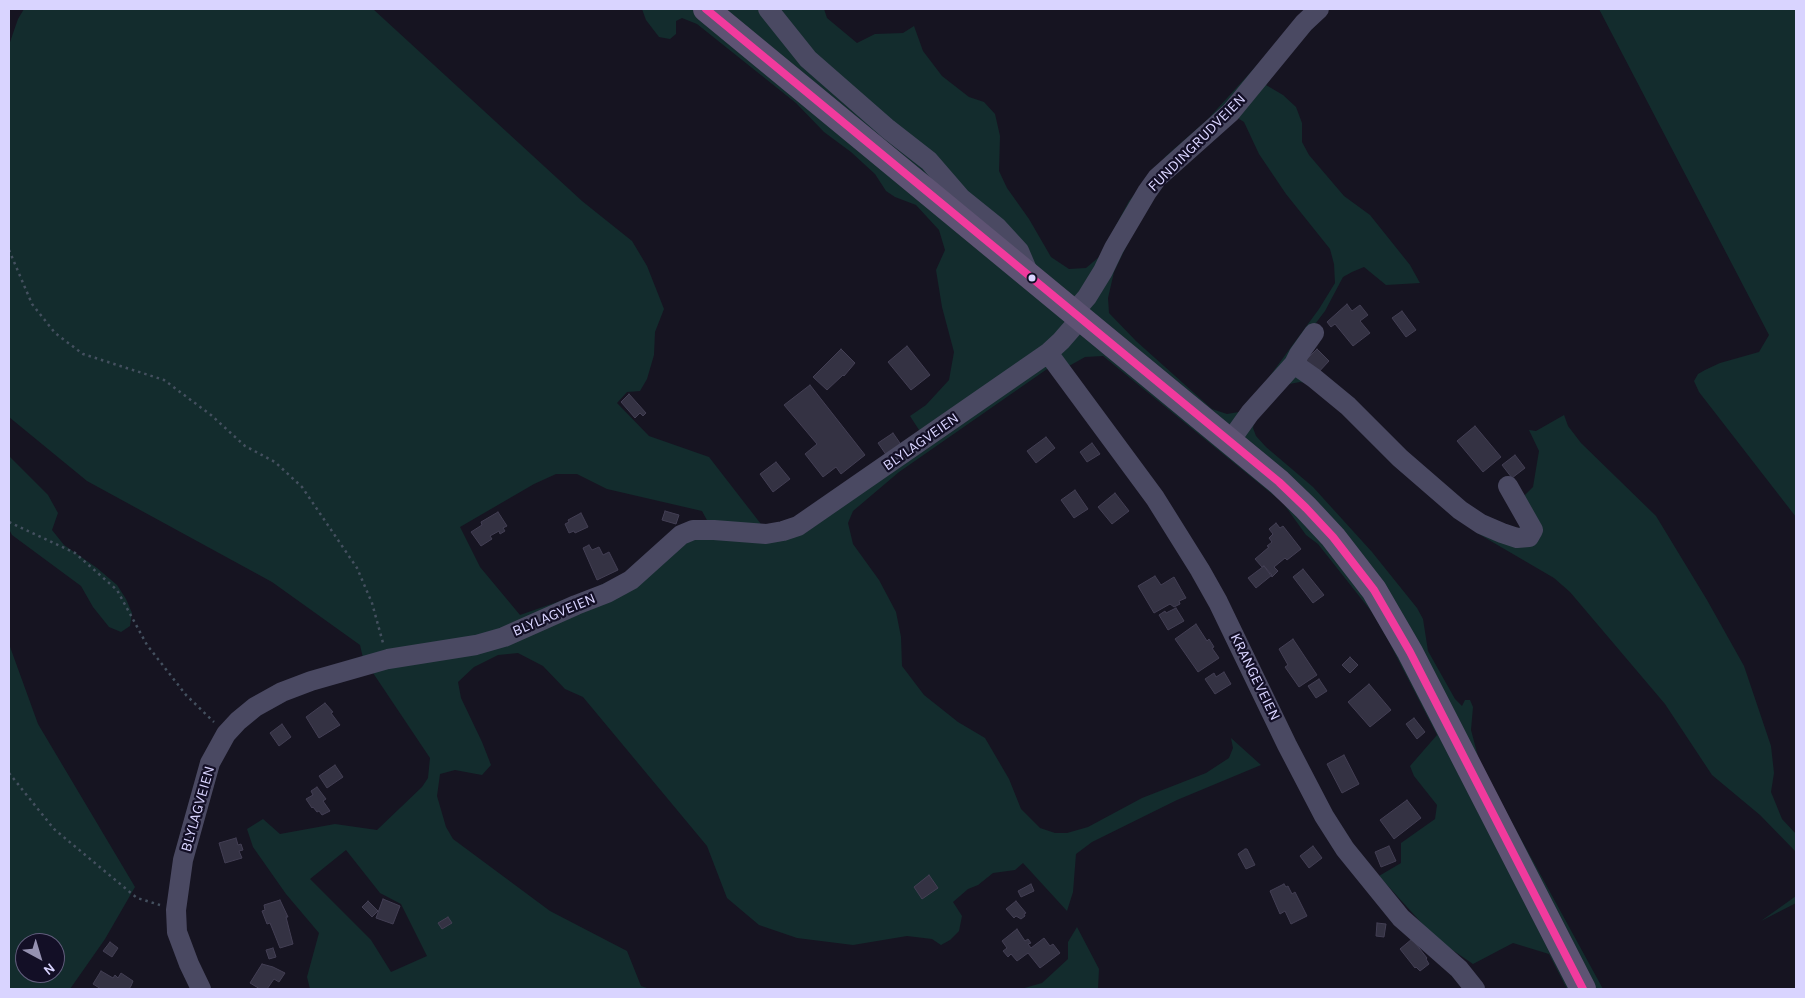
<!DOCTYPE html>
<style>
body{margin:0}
#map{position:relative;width:1805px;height:998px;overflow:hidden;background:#161421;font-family:Karla,sans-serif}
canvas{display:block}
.frame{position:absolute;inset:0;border:10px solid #d9d4ff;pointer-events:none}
.north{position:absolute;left:15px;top:933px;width:50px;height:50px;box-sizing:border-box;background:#130f26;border:1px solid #625e7d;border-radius:50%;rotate:141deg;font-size:14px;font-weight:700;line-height:20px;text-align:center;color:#d9d4ff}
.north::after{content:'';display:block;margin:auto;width:18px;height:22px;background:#9591b1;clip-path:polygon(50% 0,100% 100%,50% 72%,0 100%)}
</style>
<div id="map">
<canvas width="1805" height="998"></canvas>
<div class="frame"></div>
<div class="north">N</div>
</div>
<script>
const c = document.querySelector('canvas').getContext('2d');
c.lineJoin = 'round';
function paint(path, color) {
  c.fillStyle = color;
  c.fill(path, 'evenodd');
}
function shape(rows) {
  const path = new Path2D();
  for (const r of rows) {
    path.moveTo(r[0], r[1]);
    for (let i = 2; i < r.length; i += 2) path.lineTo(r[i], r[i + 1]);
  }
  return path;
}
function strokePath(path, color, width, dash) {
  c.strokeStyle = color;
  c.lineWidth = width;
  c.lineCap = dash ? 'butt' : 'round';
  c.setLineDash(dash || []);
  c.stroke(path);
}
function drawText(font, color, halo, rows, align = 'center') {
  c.font = font + ' Karla,sans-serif';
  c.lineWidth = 4.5;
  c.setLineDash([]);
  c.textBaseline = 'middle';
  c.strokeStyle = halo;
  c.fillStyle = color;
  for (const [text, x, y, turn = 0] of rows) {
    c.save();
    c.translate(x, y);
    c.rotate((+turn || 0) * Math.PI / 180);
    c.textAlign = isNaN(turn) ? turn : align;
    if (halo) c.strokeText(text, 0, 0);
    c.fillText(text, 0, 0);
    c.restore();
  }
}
const green = shape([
 [24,9,373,9,582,201,632,241,647,266,664,309,655,332,654,355,647,379,640,391,627,392,617,403,649,436,709,457,764,528,795,523,921,433,910,416,926,405,949,380,954,352,942,307,936,270,945,250,939,230,916,205,895,197,886,191,875,174,851,152,824,132,796,103,697,24,682,18,676,21,676,34,670,39,659,37,646,20,642,9,824,9,827,18,857,43,875,34,903,33,914,26,923,51,942,76,969,97,984,102,995,114,1000,136,999,171,1007,188,1029,219,1051,257,1069,269,1086,268,1099,257,1129,201,1166,156,1208,119,1308,9,1329,9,1289,55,1266,85,1283,95,1296,107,1302,123,1302,142,1309,155,1344,196,1370,215,1410,265,1420,283,1386,285,1364,267,1352,272,1343,277,1325,311,1290,357,1315,385,1300,382,1289,384,1255,417,1253,428,1256,436,1266,447,1313,487,1372,552,1417,608,1423,619,1428,651,1455,699,1462,706,1465,700,1470,700,1473,707,1471,730,1480,764,1603,989,1567,989,1549,954,1513,943,1473,964,1436,939,1379,876,1401,863,1401,843,1435,819,1437,805,1414,776,1410,766,1437,735,1388,640,1371,611,1318,544,1306,535,1283,503,1103,356,1085,357,1069,366,1050,367,899,472,853,511,848,523,853,544,879,580,896,612,901,637,902,666,924,695,958,722,985,738,1009,779,1021,809,1040,828,1055,833,1067,833,1088,827,1142,798,1206,773,1229,758,1233,748,1231,738,1261,765,1177,800,1092,842,1076,854,1073,892,1067,911,1023,863,1015,870,993,873,978,885,968,889,953,902,962,916,959,931,950,940,941,945,932,939,907,936,853,945,797,938,759,925,727,898,707,846,583,697,565,689,543,666,518,653,498,655,474,667,458,682,461,698,482,742,491,765,482,775,455,770,440,774,437,796,446,827,453,839,550,911,627,951,641,986,650,989,310,989,307,977,319,933,286,894,253,847,247,829,263,819,280,834,335,824,377,830,422,787,428,778,430,758,363,658,360,645,272,582,87,481,9,417,9,45,18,19],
 [1236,117,1244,122,1259,154,1286,194,1330,249,1334,264,1335,283,1319,309,1264,384,1239,412,1227,414,1212,409,1136,341,1109,313,1108,298,1114,272,1140,218,1159,189],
 [556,474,577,474,607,489,702,511,708,522,627,573,583,593,520,615,480,567,460,527,534,484],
 [346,850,380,893,401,904,427,956,391,972,371,940,310,879],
 [1599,9,1796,9,1796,517,1699,392,1694,381,1698,374,1705,370,1720,363,1759,352,1769,335],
 [1564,415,1568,426,1581,443,1656,516,1707,600,1744,666,1771,746,1774,773,1771,792,1782,819,1796,834,1796,852,1760,815,1712,775,1665,704,1570,592,1554,578,1477,533,1514,531,1522,526,1513,507,1533,487,1539,451,1529,430,1536,431],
 [9,456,48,495,58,513,52,530,64,545,97,568,117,585,126,599,132,613,130,626,121,632,109,627,93,607,81,586,12,535,9,529],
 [9,644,38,724,135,887,105,939,70,989,9,989],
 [25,943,55,943,55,973,25,973],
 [1796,896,1796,903,1761,921],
 [1077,927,1099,969,1098,989,1021,989,1042,983,1068,959,1068,942]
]);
const building = shape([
 [1347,304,1352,311,1360,305,1368,315,1360,321,1370,333,1353,346,1335,324,1331,327,1327,322,1347,304],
 [1402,311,1416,330,1406,337,1392,318,1402,311],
 [907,346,930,375,911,390,888,362,907,346],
 [841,349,855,363,844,376,843,375,827,390,813,377,841,349],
 [1317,349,1329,361,1316,375,1304,362,1317,349],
 [810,385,865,455,841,474,836,467,823,477,805,454,817,444,784,405,810,385],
 [629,394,646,413,643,416,640,413,635,418,621,402,629,394],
 [1475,426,1501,457,1483,472,1457,441,1475,426],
 [893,433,902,446,887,456,878,443,893,433],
 [1046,437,1055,448,1036,463,1027,451,1046,437],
 [1092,443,1100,454,1087,462,1080,452,1092,443],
 [1515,455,1525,468,1512,478,1502,465,1515,455],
 [776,462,790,479,773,492,760,474,776,462],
 [1075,490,1088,509,1074,518,1061,500,1075,490],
 [1115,493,1129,511,1112,524,1098,507,1115,493],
 [665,511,679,515,676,524,662,520,665,511],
 [498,512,507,526,503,528,505,531,500,534,499,531,490,536,492,539,481,546,471,532,482,525,481,522,498,512],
 [581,513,588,527,575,533,574,531,569,533,565,524,569,522,568,520,581,513],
 [1276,523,1280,528,1283,526,1301,549,1287,560,1285,558,1274,567,1278,571,1272,577,1264,566,1262,567,1255,559,1269,547,1267,546,1272,542,1269,538,1273,534,1269,529,1276,523],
 [589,545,592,550,599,547,603,555,609,552,618,570,597,580,583,548,589,545],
 [1264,566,1272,575,1256,588,1248,578,1264,566],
 [1303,569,1324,595,1313,603,1293,577,1303,569],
 [1155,576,1161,585,1174,577,1186,598,1179,601,1180,604,1174,607,1170,604,1154,613,1138,586,1155,576],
 [1176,608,1184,621,1168,630,1159,615,1165,611,1166,613,1176,608],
 [1196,624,1207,641,1209,639,1214,647,1212,648,1219,658,1198,672,1175,639,1196,624],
 [1293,639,1317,675,1299,687,1285,667,1288,665,1279,649,1293,639],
 [1350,657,1358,665,1350,673,1342,665,1350,657],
 [1224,672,1231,684,1215,694,1205,679,1214,673,1216,677,1224,672],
 [1319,679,1327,691,1316,698,1308,686,1319,679],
 [1369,684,1391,710,1370,727,1348,702,1369,684],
 [325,703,333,712,331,713,340,725,319,738,306,717,325,703],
 [1414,718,1425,732,1417,739,1406,724,1414,718],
 [282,724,291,737,279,746,270,733,282,724],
 [1344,755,1359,784,1342,793,1327,764,1344,755],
 [335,765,343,777,327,788,319,776,335,765],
 [317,787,326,799,323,801,330,811,322,815,319,811,317,812,313,807,312,808,306,799,313,795,311,791,317,787],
 [1407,800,1421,818,1394,839,1380,820,1407,800],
 [236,838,238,845,241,844,243,850,239,851,242,858,225,863,219,843,236,838],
 [1313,846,1322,858,1309,868,1300,856,1313,846],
 [1389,846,1396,861,1381,867,1375,852,1389,846],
 [1245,849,1247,849,1255,865,1246,869,1238,854,1245,849],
 [929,875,938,888,922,899,914,887,929,875],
 [1031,884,1034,891,1021,897,1018,891,1031,884],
 [1284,884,1286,887,1288,886,1292,894,1295,892,1307,916,1291,924,1285,911,1280,914,1270,891,1284,884],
 [383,899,400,906,393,924,376,918,383,899],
 [280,900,288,917,286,917,293,944,280,948,270,923,267,924,262,911,265,910,264,905,280,900],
 [368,901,378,911,372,917,362,907,368,901],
 [1016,901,1026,913,1024,914,1025,916,1021,919,1016,916,1014,918,1006,909,1016,901],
 [448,917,452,923,442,929,438,923,448,917],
 [1377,923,1386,924,1384,937,1376,936,1377,923],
 [1017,929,1025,941,1028,939,1031,943,1028,944,1031,948,1044,938,1050,946,1053,944,1060,953,1040,968,1028,953,1017,961,1011,954,1008,957,1003,951,1007,948,1002,941,1017,929],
 [1412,939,1427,958,1426,959,1429,964,1420,971,1416,967,1415,968,1400,949,1412,939],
 [110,942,118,948,112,957,103,951,110,942],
 [273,948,276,957,269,959,266,950,273,948],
 [262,964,273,967,285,973,279,982,274,979,267,989,260,989,250,983,262,964],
 [101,971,113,978,115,975,118,978,121,973,133,981,131,986,129,989,101,989,93,984,101,971]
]);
const path = shape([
 [9,250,32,304,55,333,83,354,164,380,211,415,245,446,275,462,302,487,357,568,372,603,383,643],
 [9,522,75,553,117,590,147,645,186,695,214,722],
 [9,773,54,829,137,898,160,905]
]);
const minor = shape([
 [768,9,808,59,888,129,929,161,961,198,997,227,1019,251,1028,272],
 [1074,312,1087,297,1103,271,1114,248,1147,192,1157,178,1231,112,1304,23,1319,9],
 [1048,353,1155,498,1200,570,1218,602,1287,745,1324,816,1345,849,1401,918,1459,969,1475,989],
 [1294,364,1314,378,1348,406,1400,458,1460,510,1481,524,1502,533,1517,538,1529,537,1533,530,1508,486],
 [1230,441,1250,413,1294,364,1299,354,1314,333],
 [201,989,189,964,177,932,176,910,183,860,210,763,226,734,238,721,255,707,282,692,311,681,388,659,476,645,504,637,576,605,607,593,631,580,681,535,693,530,714,530,766,534,783,531,798,526,1048,353,1061,341,1081,318]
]);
const major = shape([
 [706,9,1279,482,1306,508,1333,537,1374,590,1410,652,1583,989]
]);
const bus1 = shape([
 [706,9,1279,482,1306,508,1333,537,1374,590,1410,652,1583,989]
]);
const markers = [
 [1032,278,4.5,"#d9d4ff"]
];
const streetNames = [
 ["FUNDINGRUDVEIEN",1197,143,-45],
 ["BLYLAGVEIEN",921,442,-35],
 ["BLYLAGVEIEN",554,615,-23],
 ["KRANGEVEIEN",1255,677,64],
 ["BLYLAGVEIEN",198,809,-74]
];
paint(green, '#132c2d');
paint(building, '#343243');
strokePath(building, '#433f54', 1);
strokePath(path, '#44505f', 2.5, [2.5, 4]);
strokePath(minor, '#4a4962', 20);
strokePath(major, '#5e5373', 26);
strokePath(bus1, '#f13a9d', 8);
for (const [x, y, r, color] of markers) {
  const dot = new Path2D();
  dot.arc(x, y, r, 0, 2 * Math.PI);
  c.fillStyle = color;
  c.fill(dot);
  strokePath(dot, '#130f26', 2);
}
drawText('15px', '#d9d4ff', '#130f26', streetNames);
</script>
